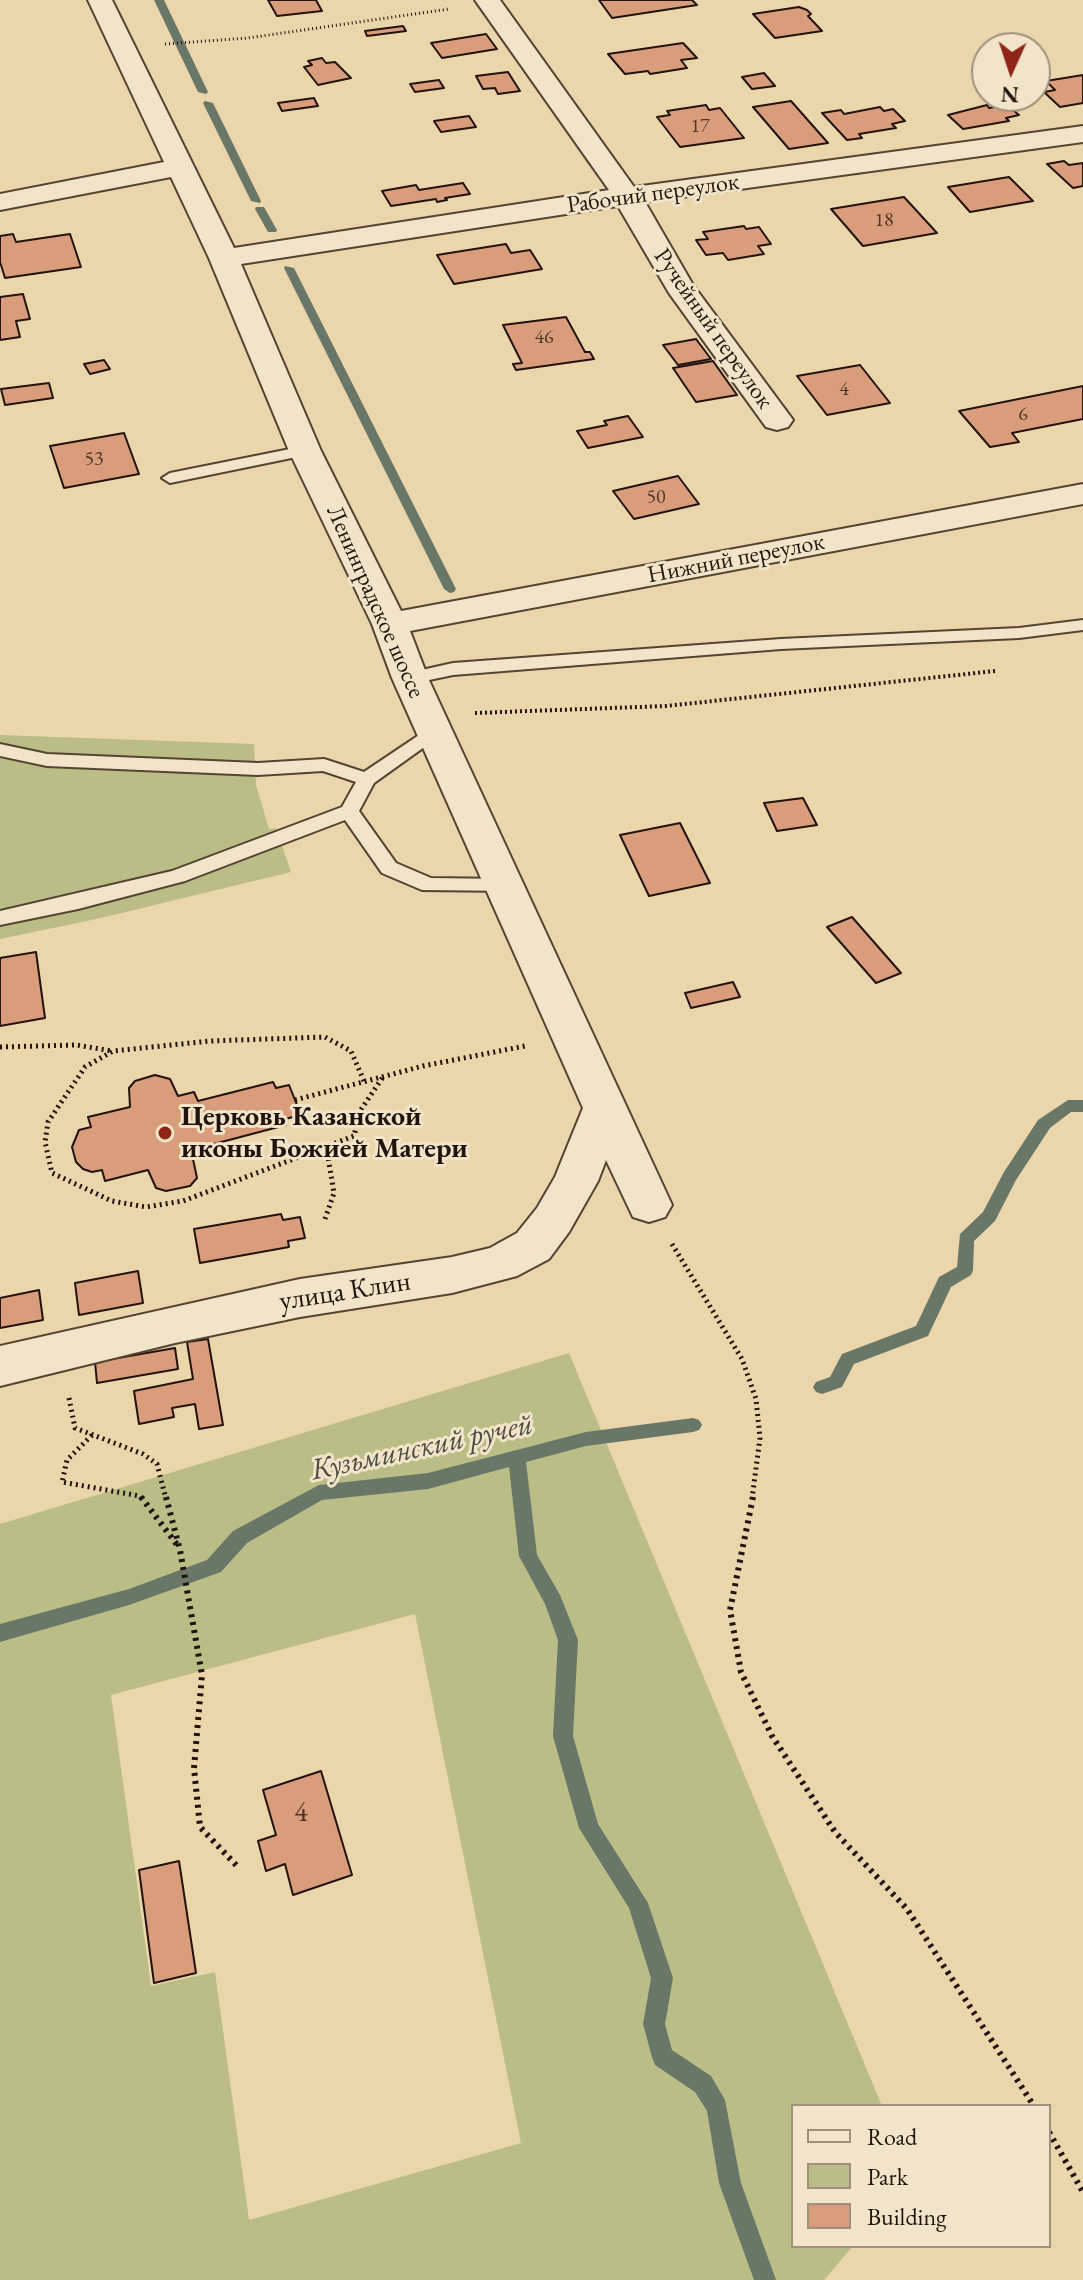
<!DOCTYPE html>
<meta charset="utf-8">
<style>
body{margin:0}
#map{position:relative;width:1083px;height:2280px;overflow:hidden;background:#ead6aa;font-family:"EB Garamond",serif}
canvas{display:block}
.legend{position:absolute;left:791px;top:2104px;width:260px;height:144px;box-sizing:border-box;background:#f1e4c8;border:2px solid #9f907d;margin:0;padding:10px 14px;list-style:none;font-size:24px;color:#23130d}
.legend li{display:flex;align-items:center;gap:16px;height:40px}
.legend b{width:40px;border:2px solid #9f907d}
.north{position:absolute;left:971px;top:32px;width:80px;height:80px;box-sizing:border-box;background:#f1e4c8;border:2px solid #9f907d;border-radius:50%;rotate:183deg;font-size:22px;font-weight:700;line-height:32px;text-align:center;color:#23130d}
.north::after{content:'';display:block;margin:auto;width:28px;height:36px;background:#8f2418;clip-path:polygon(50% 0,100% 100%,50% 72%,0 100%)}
</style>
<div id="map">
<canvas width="1083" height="2280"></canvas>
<ul class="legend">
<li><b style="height:10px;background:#f1e4c8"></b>Road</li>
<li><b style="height:22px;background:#babd86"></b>Park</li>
<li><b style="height:22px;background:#d99d7c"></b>Building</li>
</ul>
<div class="north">N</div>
</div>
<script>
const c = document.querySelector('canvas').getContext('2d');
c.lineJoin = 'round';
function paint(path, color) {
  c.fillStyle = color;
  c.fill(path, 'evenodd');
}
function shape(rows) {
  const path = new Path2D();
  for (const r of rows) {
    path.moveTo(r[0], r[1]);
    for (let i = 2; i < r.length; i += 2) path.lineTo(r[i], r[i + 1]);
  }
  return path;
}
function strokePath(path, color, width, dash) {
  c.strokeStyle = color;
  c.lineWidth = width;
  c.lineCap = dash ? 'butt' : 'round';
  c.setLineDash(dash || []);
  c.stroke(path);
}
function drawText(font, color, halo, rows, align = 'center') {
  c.font = font + ' "EB Garamond",serif';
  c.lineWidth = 6;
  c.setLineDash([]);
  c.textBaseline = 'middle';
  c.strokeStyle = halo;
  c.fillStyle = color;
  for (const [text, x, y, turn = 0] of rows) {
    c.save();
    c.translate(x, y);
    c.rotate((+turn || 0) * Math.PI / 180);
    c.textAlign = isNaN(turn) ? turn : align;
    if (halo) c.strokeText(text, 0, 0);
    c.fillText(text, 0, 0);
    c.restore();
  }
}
const green = shape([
 [0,735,254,744,256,785,269,829,276,828,291,872,101,918,0,939],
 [569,1353,882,2106,793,2106,793,2246,853,2246,824,2280,0,2280,0,1524],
 [415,1614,521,2143,249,2220,215,1972,151,1986,111,1695]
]);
const stream = shape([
 [154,0,164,0,208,92,206,94,198,92,154,0],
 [205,101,213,103,261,201,260,203,251,201,203,103,205,101],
 [256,207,264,207,277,230,276,232,268,232,255,209,256,207],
 [285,266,294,268,456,589,454,592,450,593,444,589,284,268,285,266],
 [1068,1100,1083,1100,1083,1112,1071,1112,1050,1128,1016,1180,995,1221,974,1241,973,1270,971,1275,951,1287,928,1336,854,1364,842,1387,822,1394,816,1392,813,1387,816,1382,830,1377,842,1354,916,1326,939,1277,957,1267,960,1234,983,1212,1004,1172,1038,1120,1068,1100],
 [693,1418,699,1420,702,1425,699,1430,693,1432,586,1446,526,1462,537,1555,560,1595,578,1640,573,1736,598,1824,648,1903,673,1978,665,2024,672,2050,711,2076,725,2100,741,2183,776,2280,754,2280,719,2183,707,2111,695,2092,655,2065,652,2057,643,2024,651,1978,629,1908,579,1828,553,1736,558,1640,545,1604,519,1556,509,1467,428,1489,322,1500,247,1543,221,1572,129,1605,0,1642,0,1624,129,1589,207,1560,233,1531,319,1485,428,1473,586,1432,693,1418]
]);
const building = shape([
 [268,0,316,0,322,11,277,16,268,0],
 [599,0,692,0,697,5,612,18,599,0],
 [799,7,807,10,811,14,808,16,822,31,775,38,753,14,799,7],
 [403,26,406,31,367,36,365,31,403,26],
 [486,34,497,49,442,58,431,43,486,34],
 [683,43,697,58,681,60,687,68,650,74,648,71,625,74,608,54,683,43],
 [322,58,326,63,335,62,351,78,318,85,304,67,312,65,308,61,322,58],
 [508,72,520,91,498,94,495,88,483,89,476,76,508,72],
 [764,73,775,86,752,89,742,77,764,73],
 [1083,75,1083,103,1060,107,1044,92,1055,90,1046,81,1083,75],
 [439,80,444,88,415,92,410,84,439,80],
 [314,98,318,106,282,111,278,103,314,98],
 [791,101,828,143,789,149,753,107,791,101],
 [706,105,709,110,720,108,744,138,680,147,657,117,670,115,667,111,706,105],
 [987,105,989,108,1007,105,1019,115,1006,118,1009,121,963,129,948,115,987,105],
 [880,107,884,111,893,109,905,121,892,124,896,128,859,134,862,138,847,140,822,113,841,110,844,114,880,107],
 [469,116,476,127,441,132,434,121,469,116],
 [1064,161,1069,165,1083,163,1083,186,1073,188,1047,164,1064,161],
 [1009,177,1033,201,970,212,948,187,1009,177],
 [463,183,470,194,445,198,447,200,437,202,436,199,391,206,382,191,416,185,419,190,463,183],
 [904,197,937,233,863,246,831,209,904,197],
 [744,226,746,229,759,227,771,244,758,246,764,254,728,260,723,253,706,255,696,240,708,239,703,232,744,226],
 [13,234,16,242,70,234,81,267,5,278,0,262,0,236,13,234],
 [506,244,511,253,530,250,542,269,454,284,437,255,506,244],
 [23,294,30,319,16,321,20,337,0,340,0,297,23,294],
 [566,317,585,352,590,352,594,359,516,370,513,364,522,363,503,325,566,317],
 [696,339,711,359,678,365,663,345,696,339],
 [104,360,110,369,90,374,84,364,104,360],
 [713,361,737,395,696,402,673,368,713,361],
 [860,365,890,403,827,415,797,376,860,365],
 [49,383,53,398,5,405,1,389,49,383],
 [1083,386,1083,419,1012,433,1019,442,990,447,959,411,1083,386],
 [628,416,643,437,588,448,577,431,607,425,604,421,628,416],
 [124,433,139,474,64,488,50,446,124,433],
 [678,476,699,504,634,519,613,491,678,476],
 [803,798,817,825,777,831,764,803,803,798],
 [680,823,710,883,649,896,620,835,680,823],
 [852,917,901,973,876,983,827,927,852,917],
 [36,952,45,1018,0,1026,0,958,36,952],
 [733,982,740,997,691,1008,685,993,733,982],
 [155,1075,170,1079,178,1096,194,1092,198,1101,273,1082,276,1088,289,1085,301,1115,285,1119,286,1125,210,1145,213,1153,193,1159,197,1178,190,1186,166,1191,156,1188,148,1170,105,1181,102,1170,92,1172,83,1169,76,1162,72,1147,79,1130,91,1127,88,1117,130,1107,129,1088,135,1081,155,1075],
 [281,1214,283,1220,300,1217,305,1238,288,1241,289,1247,200,1263,194,1229,281,1214],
 [138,1271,143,1303,79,1315,75,1283,138,1271],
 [39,1290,43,1320,0,1328,0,1298,39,1290],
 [208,1339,223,1425,199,1429,195,1404,172,1408,174,1417,139,1424,134,1391,193,1379,187,1342,208,1339],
 [175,1348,178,1369,97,1383,95,1362,175,1348],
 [321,1771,352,1875,293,1895,285,1864,266,1871,258,1841,276,1835,263,1790,321,1771],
 [179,1861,196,1973,154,1983,139,1870,179,1861]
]);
const pathFar3 = shape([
 [165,44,248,38,449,9]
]);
const pathFar2 = shape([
 [475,713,666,706,995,671]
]);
const pathFar1 = shape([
 [0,1047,76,1045,112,1051],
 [364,1081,351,1051,325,1037,210,1041,113,1051,85,1067,48,1122,45,1142,52,1173,112,1201,146,1207,183,1201,354,1136,360,1111,383,1077],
 [295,1100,423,1066,525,1046],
 [325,1219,334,1193,326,1145],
 [672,1244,742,1359,756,1399,760,1438,752,1499],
 [69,1398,75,1428,143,1454,157,1464,166,1499],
 [92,1435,67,1460,62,1482,140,1496,142,1499]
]);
const path = shape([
 [141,1497,178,1546],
 [166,1497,180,1550,202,1675,194,1768,200,1827,237,1866],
 [753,1497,730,1610,741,1672,772,1736,835,1832,907,1909,1034,2106],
 [1049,2132,1083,2192]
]);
const lane = shape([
 [305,446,313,451,311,454,170,483,162,478,170,473,305,446],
 [1083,620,1083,630,1019,638,781,649,453,675,410,684,401,678,404,674,453,663,781,639,1019,628,1083,620],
 [434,725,443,731,441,735,374,783,359,811,396,863,431,878,505,879,512,881,515,886,512,891,422,890,382,873,345,820,185,881,78,909,0,925,0,911,172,871,342,807,356,782,323,771,258,775,47,766,0,756,0,744,47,754,258,763,324,759,364,772,434,725]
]);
const street = shape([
 [88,0,112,0,234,248,609,190,475,0,500,0,634,187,1083,126,1083,142,645,202,693,285,793,420,788,427,777,430,766,427,669,293,618,206,241,264,321,451,401,611,1083,484,1083,504,410,631,428,678,672,1205,665,1217,649,1222,633,1217,606,1160,598,1181,569,1232,549,1259,517,1276,452,1293,300,1317,175,1343,0,1386,0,1346,300,1279,452,1257,490,1248,517,1233,537,1208,555,1177,583,1108,392,678,372,624,289,451,209,258,171,177,0,210,0,194,164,162,88,0]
]);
const markers = [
 [165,1133,8,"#8f2418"]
];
const farNumbernames = [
 ["17",700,127],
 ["18",884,221],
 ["46",544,338],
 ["4",844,390],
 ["6",1023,415],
 ["53",94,460],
 ["50",656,498]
];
const farStreetnames = [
 ["Рабочий переулок",653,194,-8],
 ["Ручейный переулок",713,329,55],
 ["Нижний переулок",736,559,-11],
 ["Ленинградское шоссе",375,602,66]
];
const poiNames = [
 ["Церковь Казанской",181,1117],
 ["иконы Божией Матери",181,1149]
];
const streetNames = [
 ["улица Клин",345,1292,-9]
];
const nearNumbernames = [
 ["4",301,1813]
];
const waterNames = [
 ["Кузьминский ручей",422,1448,-12]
];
paint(green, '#babd86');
paint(stream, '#697769');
paint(building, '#d99d7c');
strokePath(building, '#23130d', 2);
strokePath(lane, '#554434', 4);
strokePath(street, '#554434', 4);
strokePath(pathFar3, '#23130d', 3, [1, 3]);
strokePath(pathFar2, '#23130d', 4, [2, 3]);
strokePath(pathFar1, '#23130d', 5, [2, 4]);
strokePath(path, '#23130d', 6, [3, 5]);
paint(lane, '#f1e4c8');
paint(street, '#f1e4c8');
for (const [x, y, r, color] of markers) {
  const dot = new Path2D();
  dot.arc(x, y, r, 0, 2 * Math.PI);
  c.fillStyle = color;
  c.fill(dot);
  strokePath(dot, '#f1e4c8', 3);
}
drawText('20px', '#503629', null, farNumbernames);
drawText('24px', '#23130d', '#f1e4c8', farStreetnames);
drawText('bold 28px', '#23130d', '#f1e4c8', poiNames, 'left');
drawText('28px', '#23130d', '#f1e4c8', streetNames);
drawText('28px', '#503629', null, nearNumbernames);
drawText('italic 30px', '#4c4d43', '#f1e4c8', waterNames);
</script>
